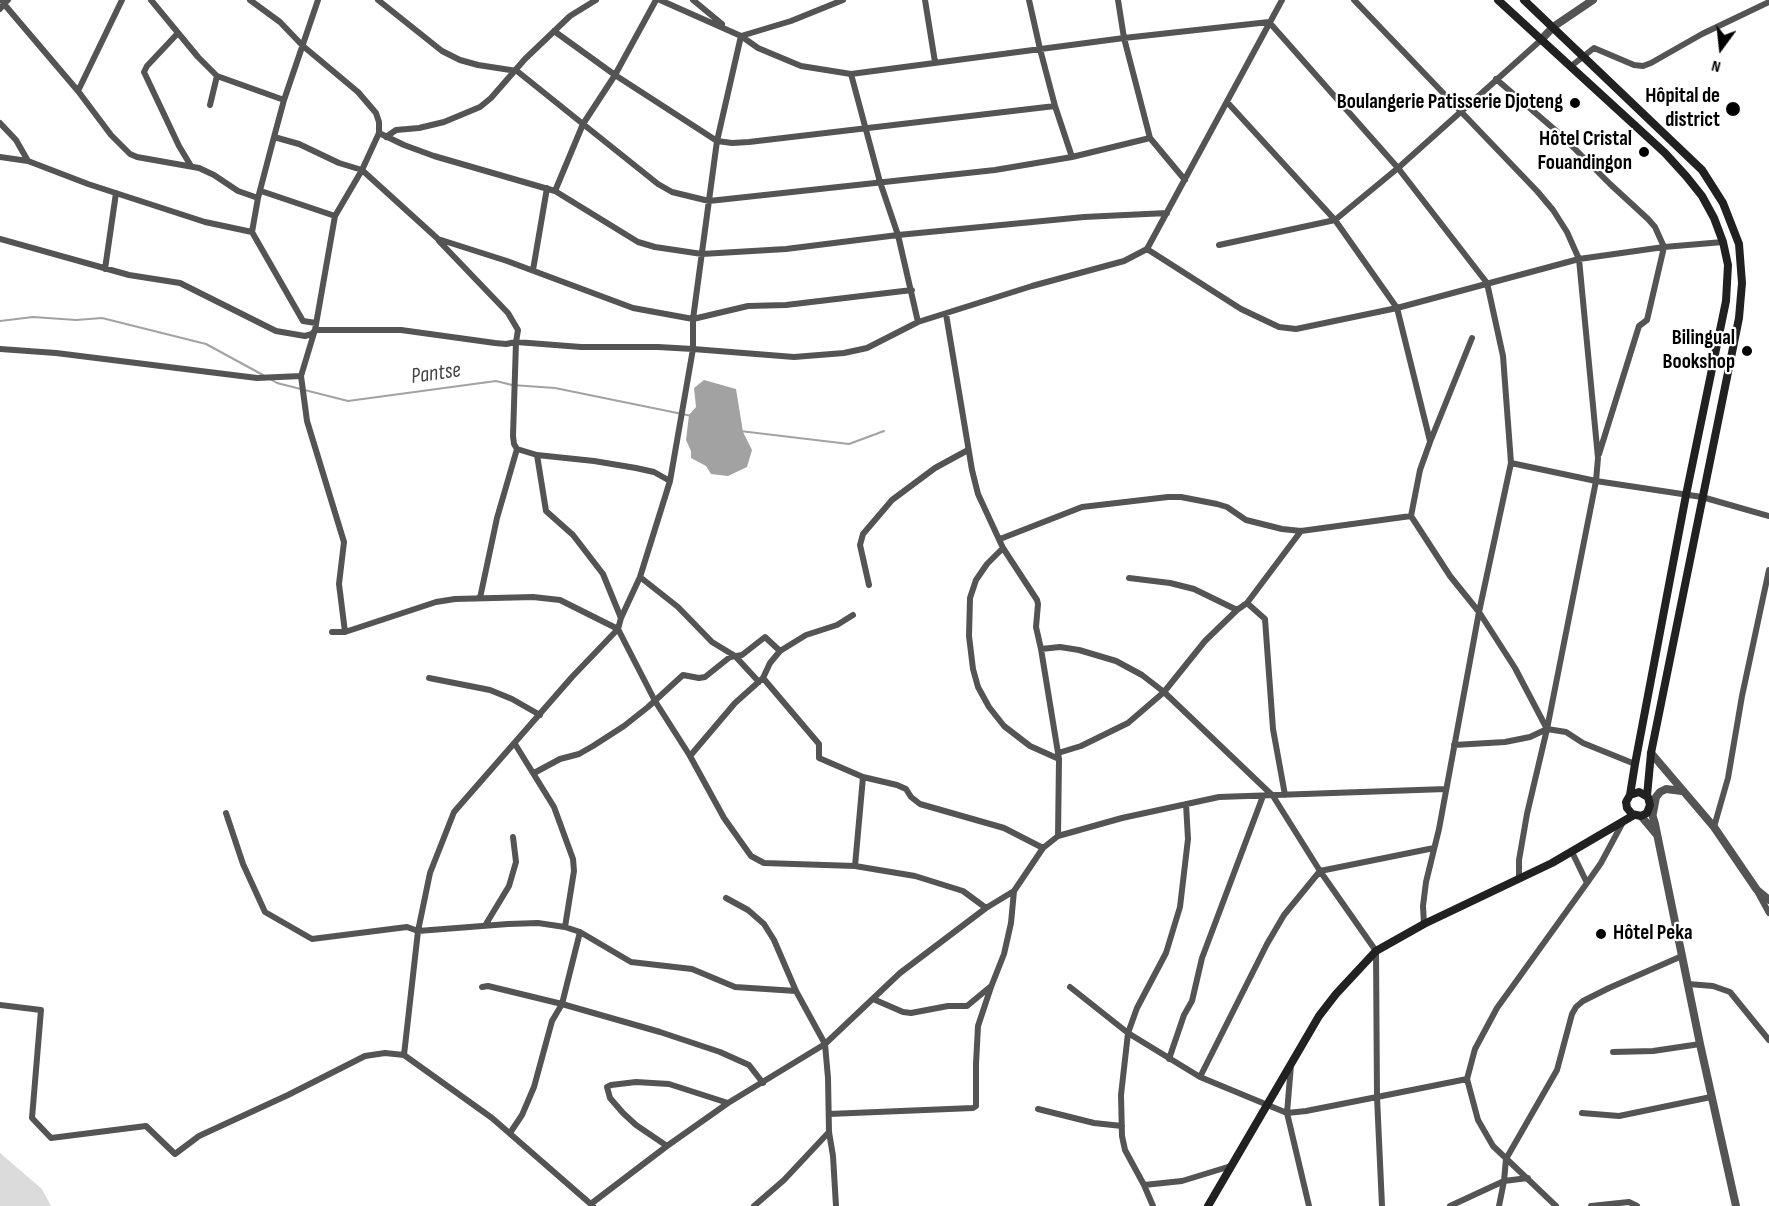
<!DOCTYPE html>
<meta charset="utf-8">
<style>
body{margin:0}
#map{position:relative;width:1769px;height:1206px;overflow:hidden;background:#fff;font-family:"Sofia Sans Condensed",sans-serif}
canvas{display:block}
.north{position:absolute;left:1691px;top:18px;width:60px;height:60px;-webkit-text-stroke:4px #fff;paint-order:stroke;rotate:195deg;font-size:16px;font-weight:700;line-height:24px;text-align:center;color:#000}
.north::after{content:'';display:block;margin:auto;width:21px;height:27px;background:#000;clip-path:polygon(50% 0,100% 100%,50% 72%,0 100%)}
</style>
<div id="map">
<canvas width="1769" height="1206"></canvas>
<div class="north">N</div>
</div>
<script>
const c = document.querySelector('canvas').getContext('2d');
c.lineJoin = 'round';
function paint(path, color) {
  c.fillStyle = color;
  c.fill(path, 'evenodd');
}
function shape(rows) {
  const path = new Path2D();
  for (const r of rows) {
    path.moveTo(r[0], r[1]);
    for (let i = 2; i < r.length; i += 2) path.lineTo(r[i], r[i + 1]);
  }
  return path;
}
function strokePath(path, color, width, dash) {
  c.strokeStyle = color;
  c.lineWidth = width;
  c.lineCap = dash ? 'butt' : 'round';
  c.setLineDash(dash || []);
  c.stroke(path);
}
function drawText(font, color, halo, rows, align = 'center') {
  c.font = font + ' "Sofia Sans Condensed",sans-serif';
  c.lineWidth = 4.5;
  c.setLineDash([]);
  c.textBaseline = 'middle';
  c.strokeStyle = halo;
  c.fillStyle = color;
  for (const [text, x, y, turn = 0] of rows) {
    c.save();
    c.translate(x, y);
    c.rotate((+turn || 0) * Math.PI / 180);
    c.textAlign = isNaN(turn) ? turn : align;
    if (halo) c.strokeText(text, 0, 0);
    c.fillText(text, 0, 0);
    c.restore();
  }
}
const green = shape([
 [0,1153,42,1189,51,1206,0,1206]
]);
const water = shape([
 [704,380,736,389,743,432,752,450,747,467,728,476,711,474,706,466,691,458,691,451,686,440,689,415,696,407,694,388]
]);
const stream = shape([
 [0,321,33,317,76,320,102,318,206,344,263,375],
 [270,379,277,383,348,401,496,381,512,385,555,388,692,416],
 [740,431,849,444,884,431]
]);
const minor = shape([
 [8,0,4,4,78,91],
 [122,0,78,91,111,135,130,154,137,157,199,168,214,175,238,191,258,198,274,137,299,144,339,163,362,170,438,239,507,261,633,308,693,319,693,349,794,357,844,353,867,348,918,322],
 [151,0,198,57,217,76,284,100,318,0],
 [250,0,280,22,303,46,358,92,376,113,379,122,379,133,362,170,335,216,315,330,401,330,495,343,506,344,516,342,518,330,508,313,439,241],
 [378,0,442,51,460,60,478,65,517,71,583,124,615,75,554,31],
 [656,0,615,75,717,141,732,143,749,142,1055,106],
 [660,0,741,36,791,21,843,0],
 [693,0,722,24],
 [925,0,935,62],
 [1029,0,1040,49,1055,106,1072,157,1150,138],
 [1118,0,1124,38,1150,138,1185,180],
 [1282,0,1147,249,1241,309,1279,327,1296,329,1397,308,1579,259,1664,247,1723,242],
 [1354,0,1537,191,1553,210,1567,232,1579,259,1598,458,1596,481,1547,729,1527,814,1519,860,1519,879],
 [0,9,4,4,2,0],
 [178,33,147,66,144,72,179,146,191,166],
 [1570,67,1594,48,1634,65,1643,66,1651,63,1702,34,1769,2],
 [851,74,880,182,898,235,918,322,1032,286,1124,261,1147,249],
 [1496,79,1561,135,1610,184,1648,219,1655,227,1664,247,1647,320,1639,326,1599,454],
 [1227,102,1335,220,1397,308,1430,441],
 [210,105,217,76],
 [0,123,16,140,28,161,88,184,205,222,252,232],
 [379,133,404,145,434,156,555,191,583,124,658,184,672,192,709,201,995,170,1072,157],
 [274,137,284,100],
 [386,137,396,130,419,128,444,122,480,107,491,98,525,59,570,16,596,0],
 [0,157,28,161],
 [261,191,335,216],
 [555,191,638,242,655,247,702,254,786,249,898,235,1084,217,1167,213],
 [258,198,252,232,303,321,316,323],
 [0,239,129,275,180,283,276,331,305,336,312,334,315,330],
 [1219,245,1335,220,1398,168,1541,40],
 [105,269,116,193],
 [533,270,547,188],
 [912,290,786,305,748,306,693,319,717,141,741,36,758,48,801,66,851,74,1124,38,1269,22,1398,168,1487,283,1503,356,1511,463,1479,612,1439,829,1426,882,1423,906,1424,924],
 [946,314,972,470,978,494,1003,548,1037,600,1038,604,1036,627,1041,649,1060,647,1079,650,1116,661,1142,675,1164,692,1128,723,1081,746,1058,753],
 [314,333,301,376,307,421,344,542,339,584,345,632],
 [1472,338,1430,442,1420,470,1411,516,1450,576,1479,612,1515,668,1547,729],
 [0,349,56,353,257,378,301,376],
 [537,455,546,511,573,535,603,574,621,618],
 [1511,463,1596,481,1702,497,1769,516],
 [1301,531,1247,603,1237,610,1205,641,1164,692,1273,796,1320,871,1376,951,1377,1097,1306,1111,1287,1113,1200,1077,1267,944,1284,915,1320,871,1434,848],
 [1000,539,1082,507,1168,497,1181,497,1217,504,1227,507,1246,520,1282,529,1301,531,1411,516],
 [1003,548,987,564,976,580,970,598,969,636,973,669,978,687,989,707,1004,726,1030,746,1059,759],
 [640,577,678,607,712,642,735,656,759,682],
 [1129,578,1170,583,1194,589,1237,610],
 [869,585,860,545,863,534,892,500,935,468,968,450],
 [480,598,497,518,517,449],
 [1247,603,1265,619,1273,729,1285,795],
 [332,632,345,632,436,602,455,599,533,597,560,600,618,629,621,618,640,577,670,481,693,349,658,347,581,347,516,342,513,436,514,444,517,449,537,455,594,461,636,468,654,472,670,481],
 [1041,649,1059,759,1058,836],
 [429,678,490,690,512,699,540,715],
 [763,678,819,744,819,758,863,777,897,785,906,789,911,797,920,804,1004,828,1043,848],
 [515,744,554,807,573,859,574,871,565,927],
 [1454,745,1505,742,1530,737,1547,729,1566,732,1583,743,1635,764],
 [690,756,735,703,763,678,770,663,780,651,806,635,837,625,853,615],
 [534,773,560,759,579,754,593,746,624,726,648,707,683,675,699,678,705,677,730,657,742,655,765,637,780,651],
 [1186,804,1188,839,1180,907,1166,953,1137,1008,1128,1033,1121,1095,1122,1136,1125,1150,1144,1185,1182,1181,1231,1166],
 [226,813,243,864,265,912,312,939,407,927,418,931,404,1055,492,1118,593,1206],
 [1714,827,1728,778,1742,696,1769,570],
 [855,866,863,777],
 [1587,883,1601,863,1623,822],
 [1758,893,1769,913],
 [486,924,509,886,516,862,513,837],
 [1688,984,1713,986,1730,992,1769,1040],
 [482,987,488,986,562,1004,580,932],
 [1070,987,1128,1033,1200,1077],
 [796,991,735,987,692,969,631,962,580,932,565,927,538,923,508,924,418,931,430,873,454,812,572,677,618,629,655,701,690,756,724,818,751,856,764,863,855,866,915,876,963,891,986,908],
 [873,999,903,1012,911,1013,948,1006,967,1006,990,987],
 [0,1005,41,1010,32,1118,51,1138,146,1126,175,1154,199,1136,288,1095,365,1056,385,1053,404,1055],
 [1613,1052,1653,1051,1700,1044],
 [1169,1059,1184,1015,1192,1001,1202,958,1263,796],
 [1291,1065,1287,1113,1309,1206],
 [1467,1079,1475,1049,1497,1008,1587,883,1572,852],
 [1038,1109,1094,1123,1122,1126],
 [1582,1113,1619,1116,1711,1097],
 [829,1114,973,1108,976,1106,976,1064,978,1026,991,987,1004,954,1011,923,1014,891],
 [510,1133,522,1115,534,1087,552,1021,562,1004,660,1032,720,1052,749,1065,763,1083],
 [667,1146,636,1125,623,1113,610,1098,607,1087,611,1085,636,1082,669,1084,728,1103],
 [1528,1178,1504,1181,1506,1159,1557,1070,1572,1014,1576,1007,1583,1001,1609,988,1682,956],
 [1144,1185,1153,1206],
 [592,1203,667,1146,728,1103,825,1044,796,991,774,940,764,924,748,910,726,898],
 [754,1206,784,1180,829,1132],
 [836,1206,833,1156,829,1132,828,1078,825,1044,900,973,986,908,1014,891,1043,848,1058,836,1122,818,1219,797,1446,789],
 [1382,1206,1377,1097,1467,1079,1478,1120,1493,1146,1556,1206],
 [1450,1206,1504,1181,1499,1206],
 [1591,1206,1629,1202,1637,1206]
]);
const tertiary = shape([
 [1541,40,1553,27,1593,0],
 [1651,753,1714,827,1757,890,1769,900],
 [1650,807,1655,824,1700,1044,1736,1206],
 [1653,813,1656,797,1660,792,1666,789,1682,791],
 [1641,816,1657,835]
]);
const secondary = shape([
 [1498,0,1665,153,1686,176,1702,196,1714,218,1723,242,1728,265,1726,301,1686,495,1635,764,1630,795,1626,802,1627,808,1632,814,1641,816,1647,813,1650,805,1648,797,1639,792,1630,795],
 [1524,0,1702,170,1723,203,1739,244,1742,283,1739,318,1651,753,1647,796],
 [1208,1206,1319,1016,1336,994,1376,951,1424,924,1552,863,1634,815]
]);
const markers = [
 [1575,103,6,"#000"],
 [1733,109,8,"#000"],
 [1644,152,6,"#000"],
 [1747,351,6,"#000"],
 [1601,934,6,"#000"]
];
const poiNames = [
 ["Hôpital de",1720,97],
 ["district",1720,121],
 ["Boulangerie Patisserie Djoteng",1563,103],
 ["Hôtel Cristal",1632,140],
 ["Fouandingon",1632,164],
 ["Bilingual",1735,339],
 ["Bookshop",1735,363],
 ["Hôtel Peka",1613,934,"left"]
];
const waterNames = [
 ["Pantse",436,374,-8]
];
paint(green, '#dbdbdb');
paint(water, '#a2a2a2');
strokePath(stream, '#a2a2a2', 2);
strokePath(minor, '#545454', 6);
strokePath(tertiary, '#545454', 8);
strokePath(secondary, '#212121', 8);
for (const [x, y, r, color] of markers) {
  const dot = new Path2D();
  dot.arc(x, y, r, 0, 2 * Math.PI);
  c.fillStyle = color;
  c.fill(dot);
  strokePath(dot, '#fff', 2);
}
drawText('bold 21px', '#000', '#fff', poiNames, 'right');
drawText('italic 22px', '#434343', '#fff', waterNames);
</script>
